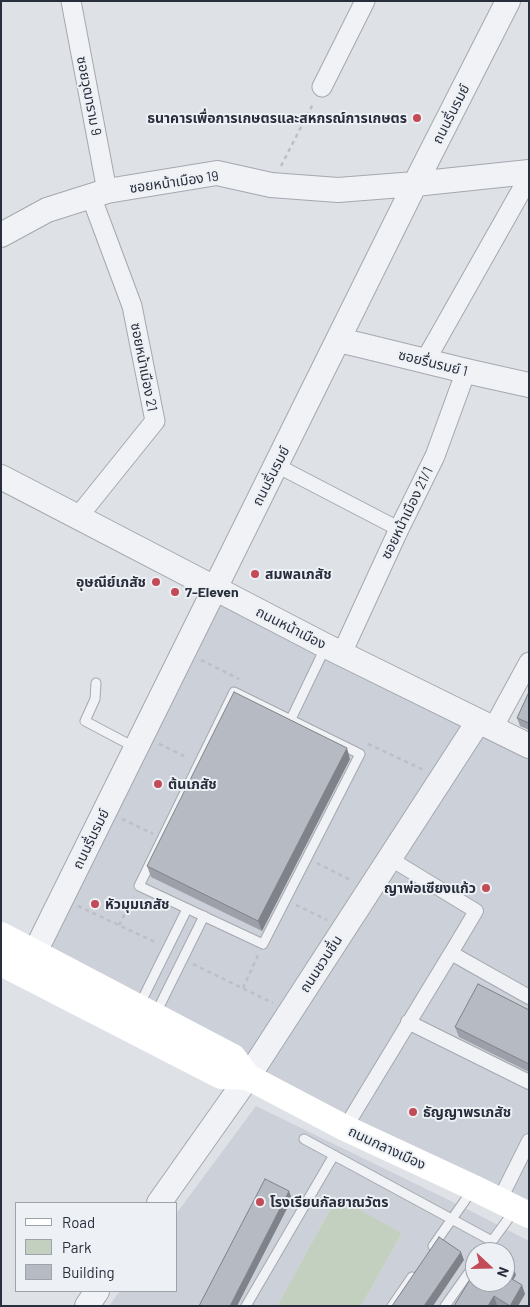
<!DOCTYPE html>
<meta charset="utf-8">
<style>
body{margin:0}
#map{position:relative;width:530px;height:1307px;overflow:hidden;background:#dee1e6;font-family:Barlow,sans-serif}
canvas{display:block}
.frame{position:absolute;inset:0;border:2px solid #282e3c;pointer-events:none}
.legend{position:absolute;left:15px;top:1202px;width:162px;height:90px;box-sizing:border-box;background:#edf0f4;border:1px solid #9ea2aa;margin:0;padding:6px 9px;list-style:none;font-size:15px;color:#282e3c}
.legend li{display:flex;align-items:center;gap:10px;height:25px}
.legend b{width:25px;border:1px solid #9ea2aa}
.north{position:absolute;left:465px;top:1242px;width:50px;height:50px;box-sizing:border-box;background:#edf0f4;border:1px solid #9ea2aa;border-radius:50%;rotate:111deg;font-size:14px;font-weight:700;line-height:20px;text-align:center;color:#282e3c}
.north::after{content:'';display:block;margin:auto;width:18px;height:22px;background:#c34b57;clip-path:polygon(50% 0,100% 100%,50% 72%,0 100%)}
</style>
<div id="map">
<canvas width="530" height="1307"></canvas>
<div class="frame"></div>
<ul class="legend">
<li><b style="height:6px;background:#fff"></b>Road</li>
<li><b style="height:14px;background:#c3d0c0"></b>Park</li>
<li><b style="height:14px;background:#b6bac3"></b>Building</li>
</ul>
<div class="north">N</div>
</div>
<script>
const c = document.querySelector('canvas').getContext('2d');
c.lineJoin = 'round';
function paint(path, color) {
  c.fillStyle = color;
  c.fill(path, 'evenodd');
}
function shape(rows) {
  const path = new Path2D();
  for (const r of rows) {
    path.moveTo(r[0], r[1]);
    for (let i = 2; i < r.length; i += 2) path.lineTo(r[i], r[i + 1]);
  }
  return path;
}
function strokePath(path, color, width, dash) {
  c.strokeStyle = color;
  c.lineWidth = width;
  c.lineCap = dash ? 'butt' : 'round';
  c.setLineDash(dash || []);
  c.stroke(path);
}
function drawText(font, color, halo, rows, align = 'center') {
  c.font = font + ' Barlow,"Noto Sans Thai",sans-serif';
  c.lineWidth = 4;
  c.setLineDash([]);
  c.textBaseline = 'middle';
  c.strokeStyle = halo;
  c.fillStyle = color;
  for (const [text, x, y, turn = 0] of rows) {
    c.save();
    c.translate(x, y);
    c.rotate((+turn || 0) * Math.PI / 180);
    c.textAlign = isNaN(turn) ? turn : align;
    if (halo) c.strokeText(text, 0, 0);
    c.fillText(text, 0, 0);
    c.restore();
  }
}
const built = shape([
 [215,588,529,746,529,1215,251,1065,42,947],
 [256,1106,461,1206,529,1241,529,1306,361,1306,402,1233,337,1197,277,1306,109,1306,120,1291,176,1291,176,1214],
 [475,1252,505,1252,505,1282,475,1282]
]);
const green = shape([
 [337,1197,402,1233,361,1306,277,1306]
]);
const path = shape([
 [281,166,314,102],
 [201,660,239,679],
 [159,744,188,758],
 [368,744,424,770],
 [122,819,153,834],
 [317,863,352,881],
 [296,905,327,920],
 [78,906,157,943],
 [119,925,134,896],
 [193,964,273,1003],
 [243,988,258,955]
]);
const service = shape([
 [96,683,95,699,85,721,136,748],
 [234,692,360,754,263,944,139,886,234,692],
 [291,719,326,646],
 [139,1006,187,909],
 [155,1015,204,916],
 [304,1139,492,1241],
 [433,1246,473,1189],
 [484,1252,514,1211],
 [246,1306,334,1155],
 [392,1306,412,1277],
 [445,1306,475,1264]
]);
const pedestrian = shape([
 [276,465,399,529],
 [389,858,476,911,451,953],
 [408,1022,529,1082],
 [345,1128,451,953,529,997],
 [499,1201,529,1141]
]);
const minor = shape([
 [71,1,107,191],
 [322,87,365,1],
 [425,361,529,177],
 [77,518,155,421,132,306,91,196],
 [342,653,399,529,435,456,466,371],
 [493,728,529,662]
]);
const tertiary = shape([
 [1,235,47,210,107,191,217,173,271,185,338,190,415,184,529,172],
 [338,340,360,345,466,371,529,385],
 [1,477,326,646,529,746],
 [35,952,415,184,508,1],
 [159,1203,248,1077,478,722],
 [87,1306,97,1291]
]);
const secondary = shape([
 [1,935,233,1057,248,1077,345,1128,474,1188,529,1215],
 [1,963,221,1076,248,1077]
]);
const wall = shape([
 [529,692,529,730,520,726,517,718],
 [350,759,262,931,151,877,147,866],
 [529,1010,529,1072,459,1037,455,1027],
 [516,1275,513,1280,525,1294,518,1306,499,1306,497,1305,454,1306]
]);
const shadedWall = shape([
 [347,748,350,759,262,931,258,921],
 [289,1191,292,1199,237,1306,230,1306],
 [461,1252,464,1260,433,1306,424,1306],
 [513,1267,516,1275,510,1284,507,1276],
 [522,1285,525,1294,518,1306,510,1306],
 [494,1296,497,1305,496,1306,488,1306]
]);
const building = shape([
 [234,692,347,748,258,921,147,866,234,692],
 [529,692,529,723,517,718,529,692],
 [478,984,529,1010,529,1064,455,1027,478,984],
 [265,1179,289,1191,230,1306,199,1306,265,1179],
 [439,1237,461,1252,424,1306,392,1306,439,1237],
 [505,1262,513,1267,507,1276,522,1285,510,1306,494,1296,488,1306,454,1306,475,1271,475,1282,505,1282,505,1262]
]);
const markers = [
 [417,118,5,"#c34b57"],
 [255,574,5,"#c34b57"],
 [156,582,5,"#c34b57"],
 [175,592,5,"#c34b57"],
 [158,784,5,"#c34b57"],
 [486,888,5,"#c34b57"],
 [95,904,5,"#c34b57"],
 [413,1112,5,"#c34b57"],
 [260,1202,5,"#c34b57"]
];
const streetNames = [
 ["ซอยวุฒาราม 9",89,96,79],
 ["ถนนรื่นรมย์",451,114,-63],
 ["ซอยหน้าเมือง 19",174,182,-8],
 ["ซอยรื่นรมย์ 1",433,363,14],
 ["ซอยหน้าเมือง 21",144,367,79],
 ["ถนนรื่นรมย์",271,476,-63],
 ["ซอยหน้าเมือง 21/1",407,513,-64],
 ["ถนนหน้าเมือง",291,628,27],
 ["ถนนรื่นรมย์",91,839,-64],
 ["ถนนชวนชื่น",321,964,-57],
 ["ถนนกลางเมือง",387,1148,25]
];
const poiNames = [
 ["ธนาคารเพื่อการเกษตรและสหกรณ์การเกษตร",407,118,"right"],
 ["สมพลเภสัช",265,574],
 ["อุษณีย์เภสัช",146,582,"right"],
 ["7-Eleven",185,592],
 ["ต้นเภสัช",168,784],
 ["ญาพ่อเซียงแก้ว",476,888,"right"],
 ["หัวมุมเภสัช",105,904],
 ["ธัญญาพรเภสัช",423,1112],
 ["โรงเรียนกัลยาณวัตร",270,1202]
];
paint(built, '#ccd0d8');
paint(green, '#c3d0c0');
strokePath(service, '#a4a8b0', 11);
strokePath(pedestrian, '#a4a8b0', 16);
strokePath(minor, '#a4a8b0', 21);
strokePath(tertiary, '#a4a8b0', 26);
strokePath(path, '#bcbfc5', 2.5, [4, 4]);
strokePath(service, '#f0f2f5', 9);
strokePath(pedestrian, '#f0f2f5', 14);
strokePath(minor, '#f0f2f5', 19);
strokePath(tertiary, '#f0f2f5', 24);
strokePath(secondary, '#fff', 26);
paint(wall, '#9da0a8');
paint(shadedWall, '#7f8288');
paint(building, '#b6bac3');
strokePath(building, '#7f8288', 1);
for (const [x, y, r, color] of markers) {
  const dot = new Path2D();
  dot.arc(x, y, r, 0, 2 * Math.PI);
  c.fillStyle = color;
  c.fill(dot);
  strokePath(dot, '#edf0f4', 2);
}
drawText('14px', '#282e3c', '#edf0f4', streetNames);
drawText('bold 14px', '#282e3c', '#edf0f4', poiNames, 'left');
</script>
